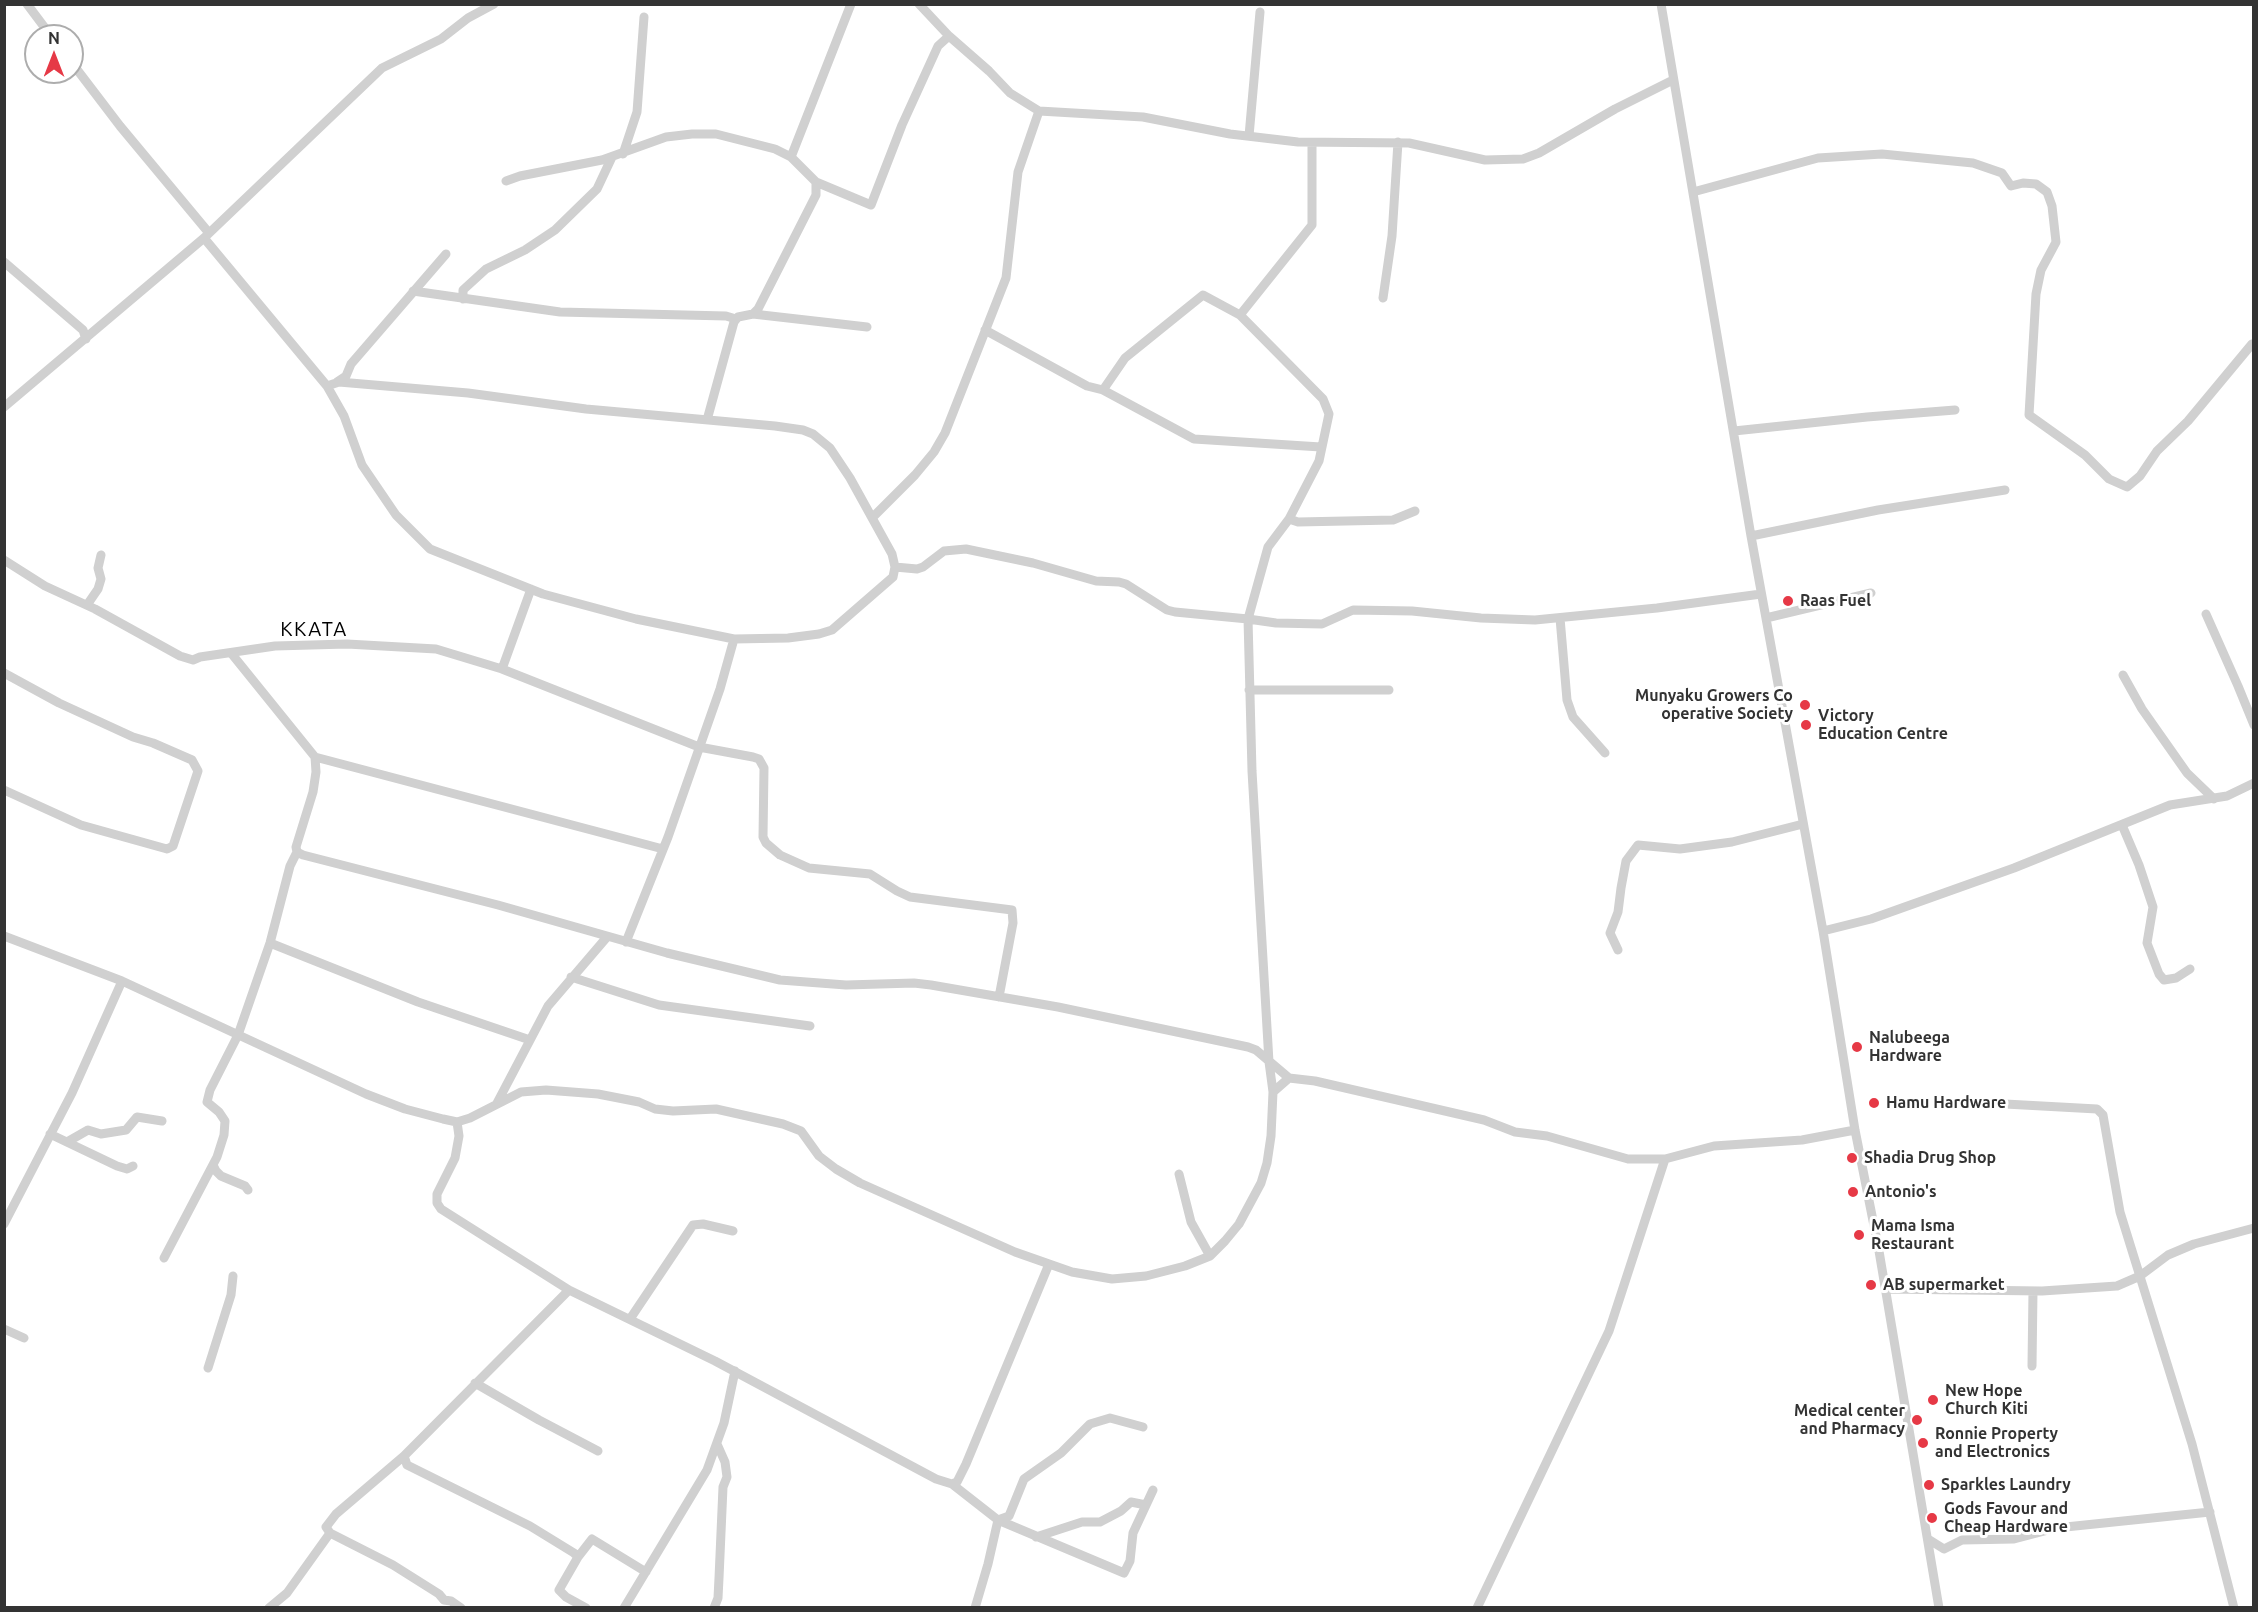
<!DOCTYPE html>
<style>
body{margin:0}
#map{position:relative;width:2258px;height:1612px;overflow:hidden;background:#fff;font-family:Ubuntu,sans-serif}
canvas{display:block}
.frame{position:absolute;inset:0;border:6px solid #333;pointer-events:none}
.north{position:absolute;left:24px;top:24px;width:60px;height:60px;box-sizing:border-box;background:#fff;border:2px solid #adadad;border-radius:50%;rotate:0deg;font-size:16px;font-weight:700;line-height:24px;text-align:center;color:#333}
.north::after{content:'';display:block;margin:auto;width:21px;height:27px;background:#e63946;clip-path:polygon(50% 0,100% 100%,50% 72%,0 100%)}
</style>
<div id="map">
<canvas width="2258" height="1612"></canvas>
<div class="frame"></div>
<div class="north">N</div>
</div>
<script>
const c = document.querySelector('canvas').getContext('2d');
c.lineJoin = 'round';
function shape(rows) {
  const path = new Path2D();
  for (const r of rows) {
    path.moveTo(r[0], r[1]);
    for (let i = 2; i < r.length; i += 2) path.lineTo(r[i], r[i + 1]);
  }
  return path;
}
function strokePath(path, color, width, dash) {
  c.strokeStyle = color;
  c.lineWidth = width;
  c.lineCap = dash ? 'butt' : 'round';
  c.setLineDash(dash || []);
  c.stroke(path);
}
function drawText(font, color, halo, rows, align = 'center') {
  c.font = font + ' Ubuntu,sans-serif';
  c.lineWidth = 6;
  c.setLineDash([]);
  c.textBaseline = 'middle';
  c.strokeStyle = halo;
  c.fillStyle = color;
  for (const [text, x, y, turn = 0] of rows) {
    c.save();
    c.translate(x, y);
    c.rotate((+turn || 0) * Math.PI / 180);
    c.textAlign = isNaN(turn) ? turn : align;
    if (halo) c.strokeText(text, 0, 0);
    c.fillText(text, 0, 0);
    c.restore();
  }
}
const minor = shape([
 [27,4,51,36],
 [919,4,949,36,989,71,1010,93,1039,111,1143,117,1230,134,1298,142,1409,143,1485,160,1523,159,1539,153,1615,109,1673,80],
 [1661,4,1751,536,1823,931,1855,1130,1879,1251,1939,1608],
 [72,63,120,126,209,233],
 [1249,136,1260,12],
 [1312,143,1312,225,1240,315,1323,399,1329,414,1319,461,1289,519,1268,547,1248,619,1276,623,1322,624,1353,610,1412,611,1481,618,1535,620,1657,608,1761,594],
 [623,154,637,112,644,17],
 [791,157,851,4],
 [506,181,520,176,602,160,666,137,692,134,716,134,775,149,791,157,816,182,816,195,758,309,753,314,738,317,734,322,707,420],
 [816,182,871,205,902,125,938,46,949,36],
 [1693,192,1818,158,1882,154,1973,163,2002,173,2011,186,2023,183,2036,184,2047,192,2052,206,2056,242,2041,270,2036,294,2029,415,2085,455,2109,479,2127,487,2140,476,2157,451,2188,421,2252,344],
 [204,238,327,386,344,416,362,465,396,515,430,549,543,594,636,619,734,639],
 [4,262,83,330,86,339],
 [413,291,560,312,726,316,736,319],
 [1383,298,1392,236,1398,142],
 [463,299,463,290,486,269,525,250,555,230,597,189,612,157],
 [753,314,867,327],
 [985,330,1087,386,1103,390,1194,439,1321,447],
 [337,382,346,376,351,364,446,254],
 [327,386,339,382,468,393,586,409,775,426,803,430,813,434,830,448,850,478,892,554,895,567,893,577,832,630,819,634,788,638,734,639,720,689,668,837,626,942],
 [1103,390,1125,358,1203,295,1240,315],
 [4,407,204,238,382,68,441,39,468,18,494,4],
 [1734,431,1867,417,1955,410],
 [872,518,915,475,934,452,945,433,1006,278,1018,172,1039,111],
 [1289,519,1298,522,1393,520,1415,511],
 [1751,536,1878,510,2005,490],
 [4,560,45,586,95,609,180,656,193,660,200,657,275,646,347,644,436,649,502,669,699,747,753,757,759,759,764,768,763,837,766,843,780,855,809,868,870,874,897,891,910,897,1012,910,1013,923,999,997],
 [895,567,917,569,923,567,944,551,966,549,1033,563,1096,581,1119,582,1126,584,1167,610,1175,612,1248,619,1252,771,1269,1062,1273,1092],
 [87,605,98,589,101,579,98,568,101,555],
 [2206,614,2238,686,2254,725],
 [1560,618,1567,700,1573,717,1605,753],
 [1766,618,1871,593],
 [231,653,315,757,316,772,313,792,296,847,297,852,303,855,498,905,667,953,780,980,846,985,914,983,931,985,1058,1007,1248,1047,1256,1050,1289,1078],
 [502,669,531,589],
 [4,673,59,703,133,737,153,743,192,760,198,771,173,846,167,849,81,825,4,790],
 [2123,675,2142,709,2187,773,2214,799],
 [1249,690,1389,690],
 [315,757,663,849],
 [2122,825,2139,865,2153,907,2147,943,2159,974,2164,980,2176,978,2190,969],
 [1823,931,1871,919,2014,868,2170,805,2227,796,2254,783],
 [4,936,122,981,366,1094,405,1109,443,1119,457,1122,470,1118,521,1092,546,1090,598,1094,639,1102,655,1109,673,1111,716,1109,783,1124,801,1131,819,1156,836,1169,860,1183,1015,1252,1072,1272,1112,1279,1146,1276,1185,1266,1210,1256,1225,1241,1239,1224,1261,1183,1267,1163,1271,1136,1273,1092,1289,1078,1315,1081,1484,1120,1515,1132,1547,1136,1628,1159,1665,1159,1714,1146,1802,1140,1855,1130],
 [270,943,418,1002,530,1040],
 [1618,950,1610,933,1618,912,1621,888,1626,861,1638,845,1680,849,1732,842,1803,824],
 [571,977,659,1005,810,1026],
 [497,1103,548,1006,607,937],
 [1987,1103,2097,1109,2103,1115,2120,1212,2192,1444,2234,1608],
 [457,1122,459,1136,455,1158,437,1194,437,1203,441,1209,569,1290,715,1361,936,1479,952,1484,957,1482,966,1464,1049,1264],
 [50,1134,117,1166,127,1169,133,1166],
 [67,1142,88,1130,101,1134,126,1130,137,1117,162,1121],
 [213,1165,216,1171,221,1176,245,1186,248,1190],
 [1179,1174,1191,1222,1210,1256],
 [4,1224,72,1093,122,981],
 [164,1258,217,1157,224,1135,225,1121,219,1112,207,1102,210,1090,238,1035,270,943,290,866,297,852],
 [1885,1289,2042,1291,2117,1286,2140,1276,2168,1255,2194,1244,2254,1228],
 [569,1290,404,1456,407,1465,530,1526,574,1553,578,1557,559,1590,566,1597,586,1608],
 [630,1319,693,1225,703,1224,733,1231],
 [4,1329,24,1338],
 [2032,1366,2033,1291],
 [208,1368,231,1295,233,1276],
 [475,1383,539,1420,598,1451],
 [404,1456,336,1514,326,1527,330,1533,393,1565,439,1594,444,1600,451,1601,461,1608],
 [952,1484,998,1520,1124,1573,1130,1561,1133,1533,1153,1490],
 [1036,1537,1082,1522,1100,1522,1121,1511,1131,1502,1146,1505],
 [1928,1539,1944,1549,1962,1540,2014,1539,2056,1528,2210,1512],
 [578,1557,592,1539,646,1572],
 [269,1608,287,1593,330,1533],
 [624,1608,707,1470,724,1423,735,1371],
 [714,1608,718,1598,719,1578,723,1487,727,1477,725,1462,717,1444],
 [975,1608,988,1564,998,1520,1009,1516,1024,1479,1061,1453,1090,1424,1110,1418,1143,1427],
 [1477,1608,1609,1331,1665,1159]
]);
const markers = [
 [1788,601,6,"#e63946"],
 [1805,705,6,"#e63946"],
 [1806,725,6,"#e63946"],
 [1857,1047,6,"#e63946"],
 [1874,1103,6,"#e63946"],
 [1852,1158,6,"#e63946"],
 [1853,1192,6,"#e63946"],
 [1859,1235,6,"#e63946"],
 [1871,1285,6,"#e63946"],
 [1933,1400,6,"#e63946"],
 [1917,1420,6,"#e63946"],
 [1923,1443,6,"#e63946"],
 [1929,1485,6,"#e63946"],
 [1932,1518,6,"#e63946"]
];
const poiNames = [
 ["Raas Fuel",1800,601],
 ["Munyaku Growers Co",1793,696,"right"],
 ["operative Society",1793,714,"right"],
 ["Victory",1818,716],
 ["Education Centre",1818,734],
 ["Nalubeega",1869,1038],
 ["Hardware",1869,1056],
 ["Hamu Hardware",1886,1103],
 ["Shadia Drug Shop",1864,1158],
 ["Antonio's",1865,1192],
 ["Mama Isma",1871,1226],
 ["Restaurant",1871,1244],
 ["AB supermarket",1883,1285],
 ["New Hope",1945,1391],
 ["Church Kiti",1945,1409],
 ["Medical center",1905,1411,"right"],
 ["and Pharmacy",1905,1429,"right"],
 ["Ronnie Property",1935,1434],
 ["and Electronics",1935,1452],
 ["Sparkles Laundry",1941,1485],
 ["Gods Favour and",1944,1509],
 ["Cheap Hardware",1944,1527]
];
const quarterNames = [
 ["KKATA",314,629]
];
strokePath(minor, '#d0d0d0', 9);
for (const [x, y, r, color] of markers) {
  const dot = new Path2D();
  dot.arc(x, y, r, 0, 2 * Math.PI);
  c.fillStyle = color;
  c.fill(dot);
  strokePath(dot, '#fff', 2);
}
drawText('bold 16px', '#333', '#fff', poiNames, 'left');
c.letterSpacing = '1.5px';
drawText('20px', '#000', '#fff', quarterNames);
c.letterSpacing = '0px';
</script>
